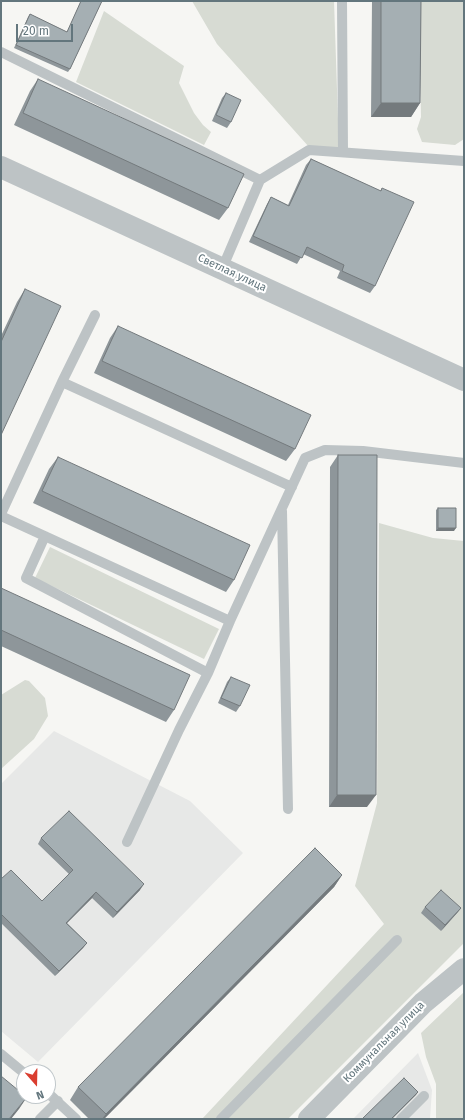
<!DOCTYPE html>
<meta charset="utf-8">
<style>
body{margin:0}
#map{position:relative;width:465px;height:1120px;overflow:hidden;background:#f6f6f3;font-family:"Fira Sans",sans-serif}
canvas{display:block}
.frame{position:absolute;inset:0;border:2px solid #63767d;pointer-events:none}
.north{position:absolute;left:16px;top:1064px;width:40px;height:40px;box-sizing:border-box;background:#fff;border:1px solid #c1c8cb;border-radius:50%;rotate:160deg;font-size:11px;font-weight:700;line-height:16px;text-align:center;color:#63767d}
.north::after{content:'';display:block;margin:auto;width:14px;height:18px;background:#da3e30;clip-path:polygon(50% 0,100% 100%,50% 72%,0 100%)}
.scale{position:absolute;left:16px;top:24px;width:57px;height:18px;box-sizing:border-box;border:2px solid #63767d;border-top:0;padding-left:5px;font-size:12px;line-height:14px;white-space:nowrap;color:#63767d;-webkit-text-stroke:3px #fff;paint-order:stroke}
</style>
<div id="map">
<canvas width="465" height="1120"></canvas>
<div class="frame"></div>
<div class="north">N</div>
<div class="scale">20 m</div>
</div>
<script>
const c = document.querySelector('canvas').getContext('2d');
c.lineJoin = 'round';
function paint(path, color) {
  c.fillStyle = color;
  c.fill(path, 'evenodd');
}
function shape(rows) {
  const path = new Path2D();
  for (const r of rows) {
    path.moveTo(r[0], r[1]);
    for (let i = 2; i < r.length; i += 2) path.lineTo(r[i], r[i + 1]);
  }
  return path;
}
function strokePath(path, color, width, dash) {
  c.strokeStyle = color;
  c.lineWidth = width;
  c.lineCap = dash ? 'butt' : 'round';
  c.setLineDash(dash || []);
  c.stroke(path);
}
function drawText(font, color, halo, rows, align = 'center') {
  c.font = font + ' "Fira Sans",sans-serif';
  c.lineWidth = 4;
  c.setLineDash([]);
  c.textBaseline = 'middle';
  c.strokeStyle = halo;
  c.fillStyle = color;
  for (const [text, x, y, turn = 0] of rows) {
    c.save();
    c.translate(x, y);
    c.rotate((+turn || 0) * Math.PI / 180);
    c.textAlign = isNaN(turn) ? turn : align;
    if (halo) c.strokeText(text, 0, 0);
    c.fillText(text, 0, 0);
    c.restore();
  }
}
const built = shape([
 [54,731,190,801,243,853,38,1062,1,1031,1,784],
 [418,1053,432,1090,430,1119,353,1119]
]);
const green = shape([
 [192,1,334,1,339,148,309,147,217,44],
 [419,1,464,1,464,139,455,145,422,142,417,129,421,117],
 [104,11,184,66,179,83,194,113,203,125,211,132,204,145,76,82],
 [379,523,433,538,464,541,464,943,288,1119,202,1119,384,924,355,886,377,803],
 [50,547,219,629,204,659,35,578],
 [25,680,29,681,45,698,48,716,34,739,1,769,1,695],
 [464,992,464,1119,436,1119,436,1084,426,1057,421,1033]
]);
const service = shape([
 [342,1,343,152],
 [1,52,260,180],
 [222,269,260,180,309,150,464,161],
 [62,382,95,315],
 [282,511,288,809],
 [1,514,62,382,292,487],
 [1,516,230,621],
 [45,536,26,578,208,673],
 [127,842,179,730,208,673,230,621,305,458,325,450,363,451,464,463],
 [1,1054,24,1073],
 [48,1093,76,1119],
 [40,1119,58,1101],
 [221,1119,397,940],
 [401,1119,424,1096]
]);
const tertiary = shape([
 [1,167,464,380],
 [309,1119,423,1003,464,969]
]);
const wall = shape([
 [81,1,102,1,70,69,68,72,14,48,28,17,30,14,67,32],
 [372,1,421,1,420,103,411,117,371,117],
 [38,79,228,208,219,220,14,125,30,91],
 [226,93,231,122,227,128,212,121,222,98],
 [311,159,380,191,382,188,375,286,370,293,337,278,340,271,303,254,297,264,249,242,267,204,271,197,288,205,306,165],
 [25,289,1,435,1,336,17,302],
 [118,326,295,449,286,461,94,373,110,338],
 [338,455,367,807,329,807,330,467],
 [58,457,234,580,226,592,33,503,49,469],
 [438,508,454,531,436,531,436,510],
 [1,588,174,710,166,722,1,646],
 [231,677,240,706,236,712,218,703,227,682],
 [41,838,140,890,113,918,92,898,67,923,87,943,83,948,55,976,1,923,1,879,42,901,69,874,38,844],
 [342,875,334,887,104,1119,89,1119,70,1100,78,1087],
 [425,907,461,908,457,913,441,931,421,913]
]);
const shadedWall = shape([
 [381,103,420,103,411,117,371,117],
 [438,528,456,528,454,531,436,531],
 [337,795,376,795,367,807,329,807],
 [342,875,334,887,104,1119,102,1119,106,1114],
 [144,884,140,890,113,918,117,912],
 [96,892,92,898,62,928,66,923],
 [461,908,457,913,441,931,445,925],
 [87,943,83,948,55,976,59,971],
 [418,1092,416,1095,392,1119,391,1119],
 [27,1097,19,1109,11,1119,9,1119]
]);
const building = shape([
 [81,1,102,1,70,69,16,45,30,14,67,32,81,1],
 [381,1,421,1,420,103,381,103,381,1],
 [38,79,244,174,228,208,23,113,38,79],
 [226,93,241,100,231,122,216,115,226,93],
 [311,159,381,191,382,188,414,202,375,286,342,271,344,265,307,247,302,258,253,236,271,197,289,206,311,159],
 [25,289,61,306,1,435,1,342,25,289],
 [118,326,311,415,295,449,102,361,118,326],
 [338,455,377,455,376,795,337,795,338,455],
 [58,457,250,545,234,580,42,491,58,457],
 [438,508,456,508,456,528,438,528,438,508],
 [1,588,190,675,174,710,1,630,1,588],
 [231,677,250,685,240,706,221,698,231,677],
 [69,811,144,884,117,912,96,892,66,923,87,943,59,971,1,914,1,879,11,870,42,901,73,870,41,838,69,811],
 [315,848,342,875,106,1114,78,1087,315,848],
 [441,890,461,908,445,925,425,907,441,890],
 [1,1076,24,1095,24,1096,25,1096,27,1097,9,1119,1,1119,1,1076],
 [404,1078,418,1092,391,1119,362,1119,404,1078]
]);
const streetNames = [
 ["Светлая улица",232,273,25],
 ["Коммунальная улица",384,1042,-45]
];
paint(built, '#e7e8e7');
paint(green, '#d7dbd3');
strokePath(service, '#bdc3c5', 10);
strokePath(tertiary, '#bdc3c5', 22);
paint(wall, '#8e969a');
paint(shadedWall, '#747a7d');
paint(building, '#a5afb3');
strokePath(building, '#747a7d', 1);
drawText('11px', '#63767d', '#fff', streetNames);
</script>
